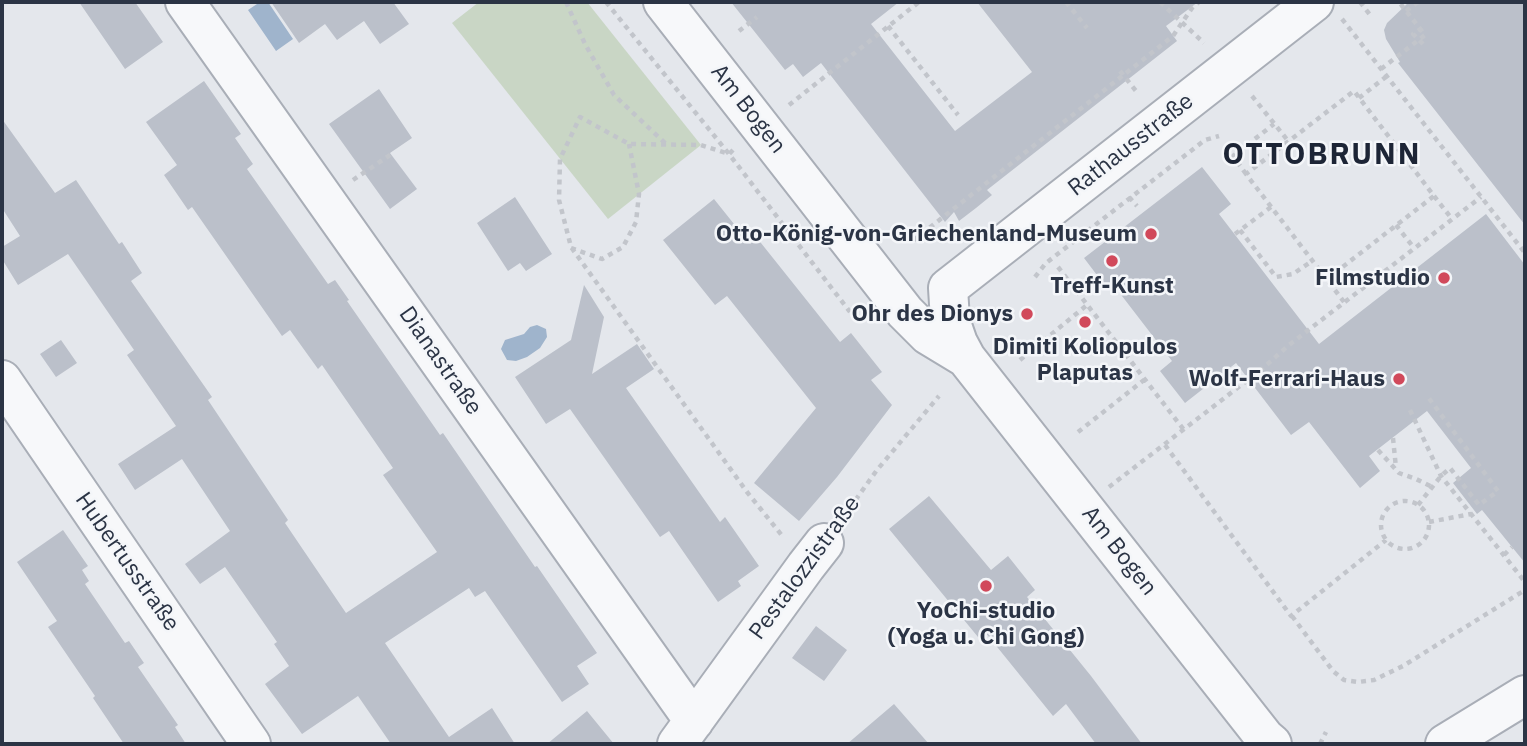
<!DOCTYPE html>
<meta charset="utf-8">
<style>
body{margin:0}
#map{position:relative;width:1527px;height:746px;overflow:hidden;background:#e4e7ec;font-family:"IBM Plex Sans",sans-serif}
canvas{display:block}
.frame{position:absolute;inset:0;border:4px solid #2b3445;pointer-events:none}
</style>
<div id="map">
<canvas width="1527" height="746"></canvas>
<div class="frame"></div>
</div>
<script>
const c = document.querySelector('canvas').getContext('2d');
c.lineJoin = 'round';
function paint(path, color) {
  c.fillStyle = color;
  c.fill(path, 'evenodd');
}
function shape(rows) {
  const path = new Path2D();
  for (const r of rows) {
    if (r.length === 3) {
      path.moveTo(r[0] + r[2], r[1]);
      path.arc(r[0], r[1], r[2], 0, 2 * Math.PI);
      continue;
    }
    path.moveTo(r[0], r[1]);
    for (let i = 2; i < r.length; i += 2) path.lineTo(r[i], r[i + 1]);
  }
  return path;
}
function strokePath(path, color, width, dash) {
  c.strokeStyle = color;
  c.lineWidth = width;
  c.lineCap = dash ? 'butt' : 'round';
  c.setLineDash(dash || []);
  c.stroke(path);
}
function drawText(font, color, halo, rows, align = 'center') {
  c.font = font + ' "IBM Plex Sans",sans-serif';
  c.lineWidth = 5;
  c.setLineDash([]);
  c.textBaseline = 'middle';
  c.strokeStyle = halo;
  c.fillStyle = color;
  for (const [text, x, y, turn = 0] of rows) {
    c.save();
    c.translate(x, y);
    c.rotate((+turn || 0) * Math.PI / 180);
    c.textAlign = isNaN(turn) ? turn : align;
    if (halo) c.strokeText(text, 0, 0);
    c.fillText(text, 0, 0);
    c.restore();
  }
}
const green = shape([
 [479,2,587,2,701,145,608,219,452,23]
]);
const water = shape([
 [260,2,268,2,293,39,276,51,248,10],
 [537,325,546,329,547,337,540,348,527,357,516,361,507,360,501,349,505,340,524,334,530,327]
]);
const building = shape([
 [79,2,135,2,163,42,125,69],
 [271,2,393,2,409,24,380,44,364,21,337,40,325,24,299,43],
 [731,2,899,2,871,24,955,131,1032,72,977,2,1198,2,1166,26,1177,41,987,190,992,195,976,208,959,221,954,212,945,222,821,63,803,77,793,64,785,70],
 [1409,2,1525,2,1525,225,1398,63,1400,62,1386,39,1384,30,1387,23],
 [204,81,241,134,235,138,253,164,247,169,328,284,335,280,349,300,347,301,440,435,443,433,535,567,537,566,597,653,577,666,589,684,562,702,485,591,475,597,469,588,385,643,449,737,492,708,515,744,391,744,358,696,302,734,265,684,289,666,274,644,277,642,225,567,200,584,185,564,230,531,182,459,135,490,118,464,176,426,127,355,134,350,68,254,18,285,2,259,2,247,20,236,2,208,2,119,55,193,76,180,119,244,122,242,142,273,131,281,212,397,208,400,288,520,285,523,346,613,437,552,383,475,393,468,322,365,318,369,290,330,282,336,192,207,188,210,164,175,177,165,146,122],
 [379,89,412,138,390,153,417,189,390,209,329,124],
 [1202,167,1231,204,1219,214,1319,344,1486,214,1525,265,1525,563,1482,510,1477,514,1453,483,1471,468,1427,411,1369,456,1380,471,1360,488,1309,422,1291,435,1236,363,1185,403,1160,371,1172,361,1112,283,1106,287,1084,258],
 [515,197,552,254,526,271,520,263,508,271,477,223],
 [714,199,750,244,757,238,840,342,851,333,882,372,871,380,892,405,837,477,799,521,754,483,816,408,727,296,715,305,663,240],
 [584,285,604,317,592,374,637,344,654,369,626,388,720,522,725,517,759,566,738,581,741,586,718,602,669,531,660,537,570,409,546,424,515,377,571,340],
 [61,340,77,363,56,377,40,354],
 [929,496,991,570,1008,556,1035,590,1027,597,1091,676,1142,744,1096,744,1066,704,1053,716,985,632,978,637,889,529],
 [63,530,88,566,82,570,89,581,85,584,125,643,129,641,144,663,138,667,178,725,175,727,186,744,124,744,93,698,95,696,48,627,57,621,17,562],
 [816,626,847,650,824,681,792,658],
 [894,704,929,744,847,744],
 [587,711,614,744,547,744]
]);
const path = shape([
 [566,2,585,44,614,95,666,144],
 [606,2,729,154,850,312],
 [1066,2,1087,28],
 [1160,2,1204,43],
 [1360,2,1371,16],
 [1406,11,1418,2],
 [1342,19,1525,253],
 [888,26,958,115],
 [739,31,757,17],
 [1423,44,1413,34,1425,26],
 [1381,69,1425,35,1399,2],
 [1120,71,1136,91],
 [1252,96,1289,142],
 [1359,98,1387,76],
 [789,105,919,2],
 [733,150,729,154,701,145,629,144,580,117,560,159,559,200,571,247,747,492,784,538],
 [1246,174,1233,156,1274,124],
 [353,180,393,153],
 [1434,196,1452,219],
 [1129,197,1137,206],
 [1396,225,1414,248],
 [1240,230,1276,277,1293,274,1312,261],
 [1235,234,1271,207],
 [914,240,1173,36,1192,8,1199,2],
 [571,248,602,259,623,247,636,222,639,194,629,144],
 [1058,267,1184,430],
 [1035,277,1046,263,1205,140,1219,136],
 [1327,279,1434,196,1354,91,1246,174,1344,302],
 [1020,360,1087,305],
 [1410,410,1441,476,1525,582],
 [1078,432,1144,380],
 [1393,438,1396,468],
 [1165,445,1291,616,1386,540],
 [1378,450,1399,473,1416,479,1432,487],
 [1109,487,1262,369,1289,345,1481,197],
 [1405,525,24],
 [1418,505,1441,476,1450,468,1479,505,1498,491,1428,397],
 [844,516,877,470,939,396],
 [1429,522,1471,514],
 [1504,555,1512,547],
 [1292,616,1333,671,1344,680,1358,682,1374,680,1403,666,1525,590],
 [1320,744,1326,732]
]);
const minor = shape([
 [185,2,694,721],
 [663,2,905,312,928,335,966,358],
 [948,288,950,320,958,343,966,358,1265,738,1272,744],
 [948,288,1314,2],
 [2,380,251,744],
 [677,744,806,566,824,543],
 [1445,744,1525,695]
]);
const markers = [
 [1151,234,7,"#d1495b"],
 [1112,261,7,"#d1495b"],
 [1444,278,7,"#d1495b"],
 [1027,314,7,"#d1495b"],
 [1085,322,7,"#d1495b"],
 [1399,379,7,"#d1495b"],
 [986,586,7,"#d1495b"]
];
const streetNames = [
 ["Am Bogen",748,109,52],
 ["Rathausstraße",1131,145,-38],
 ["Dianastraße",440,361,55],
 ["Am Bogen",1119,551,52],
 ["Hubertusstraße",127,562,55],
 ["Pestalozzistraße",805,568,-54]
];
const poiNames = [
 ["Otto-König-von-Griechenland-Museum",1137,234],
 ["Filmstudio",1430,278],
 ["Treff-Kunst",1112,286,"center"],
 ["Ohr des Dionys",1013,314],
 ["Dimiti Koliopulos",1085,347,"center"],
 ["Plaputas",1085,373,"center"],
 ["Wolf-Ferrari-Haus",1385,379],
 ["YoChi-studio",986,611,"center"],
 ["(Yoga u. Chi Gong)",986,637,"center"]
];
const districtNames = [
 ["OTTOBRUNN",1322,155]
];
paint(green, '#c9d6c5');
paint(water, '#9fb4cc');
paint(building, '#bbc0ca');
strokePath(minor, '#a9aeb7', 42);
strokePath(path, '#c2c5cb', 4.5, [5, 5]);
strokePath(minor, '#f7f8fa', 38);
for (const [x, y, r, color] of markers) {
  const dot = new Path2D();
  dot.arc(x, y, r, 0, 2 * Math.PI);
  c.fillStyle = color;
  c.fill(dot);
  strokePath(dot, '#f4f6f9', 2.5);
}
drawText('23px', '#2b3445', '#f4f6f9', streetNames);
drawText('bold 23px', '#2b3445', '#f4f6f9', poiNames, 'right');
c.letterSpacing = '2px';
drawText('bold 30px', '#1d2536', '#f4f6f9', districtNames);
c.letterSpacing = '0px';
</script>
